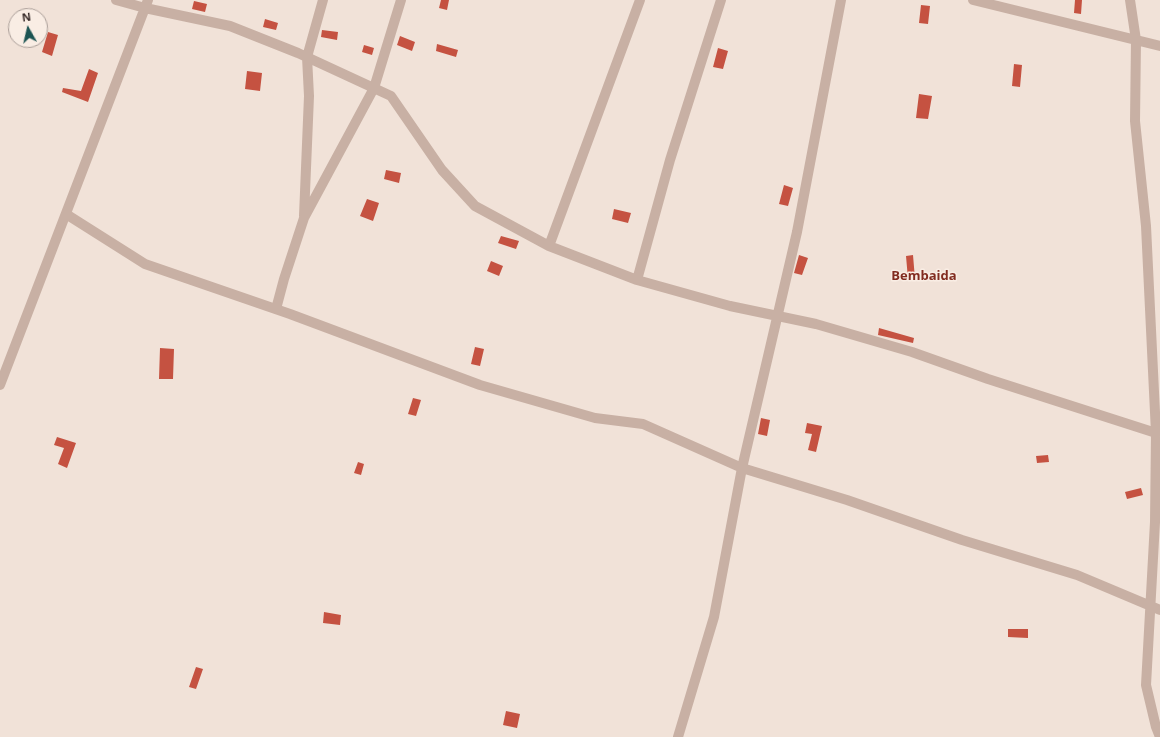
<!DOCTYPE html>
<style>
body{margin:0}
#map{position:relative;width:1160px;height:737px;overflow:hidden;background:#f1e2d8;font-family:"Open Sans",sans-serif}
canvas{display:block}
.north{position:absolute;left:8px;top:8px;width:40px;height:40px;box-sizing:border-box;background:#f9ede4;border:1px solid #aa9e98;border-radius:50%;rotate:352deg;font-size:11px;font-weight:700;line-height:16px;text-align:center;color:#342826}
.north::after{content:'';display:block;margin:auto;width:14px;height:18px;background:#1c5452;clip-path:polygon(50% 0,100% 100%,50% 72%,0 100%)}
</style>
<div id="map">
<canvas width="1160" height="737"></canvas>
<div class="north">N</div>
</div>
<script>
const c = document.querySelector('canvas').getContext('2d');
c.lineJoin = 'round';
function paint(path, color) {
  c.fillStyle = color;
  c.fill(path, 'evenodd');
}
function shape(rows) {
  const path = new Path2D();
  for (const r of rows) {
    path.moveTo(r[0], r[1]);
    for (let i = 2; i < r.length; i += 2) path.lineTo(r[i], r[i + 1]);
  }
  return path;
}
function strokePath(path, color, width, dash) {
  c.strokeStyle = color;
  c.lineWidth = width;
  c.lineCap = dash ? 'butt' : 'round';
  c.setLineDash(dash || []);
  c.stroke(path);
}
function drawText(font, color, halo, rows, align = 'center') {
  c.font = font + ' "Open Sans",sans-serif';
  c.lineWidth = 3;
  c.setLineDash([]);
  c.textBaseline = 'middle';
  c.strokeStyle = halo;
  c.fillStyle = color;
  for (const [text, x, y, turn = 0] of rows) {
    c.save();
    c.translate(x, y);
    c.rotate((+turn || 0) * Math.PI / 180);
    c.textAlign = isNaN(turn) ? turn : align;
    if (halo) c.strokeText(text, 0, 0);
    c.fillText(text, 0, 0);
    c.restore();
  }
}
const building = shape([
 [441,0,449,0,447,10,439,8],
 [1075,0,1082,0,1081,14,1074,13],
 [194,1,207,4,205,12,192,9],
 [921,5,930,6,928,24,919,23],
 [265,19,278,23,276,30,263,27],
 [322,30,338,32,337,40,321,37],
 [48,32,58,35,52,56,42,52],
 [400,36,415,42,412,51,397,45],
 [437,44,458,50,456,57,436,51],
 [364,45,374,48,372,55,362,52],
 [718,48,728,51,723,69,713,67],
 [1014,64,1022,65,1020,87,1012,86],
 [89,69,98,73,88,102,62,92,63,88,81,91],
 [247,71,262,73,260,91,245,89],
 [919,94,932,96,928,119,916,118],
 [386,170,401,173,399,183,384,179],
 [784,185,793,188,788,206,779,204],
 [367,199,379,203,373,221,360,216],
 [614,209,631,213,628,223,612,219],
 [501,236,519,241,516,249,498,243],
 [799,255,808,258,802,275,794,273],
 [913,255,915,279,908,279,906,256],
 [491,261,503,266,499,276,487,271],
 [879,328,914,338,913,343,878,335],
 [475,347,484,349,480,366,471,364],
 [160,348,174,349,173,379,159,379],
 [413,398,421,400,416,416,408,414],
 [761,418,770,420,767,436,758,434],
 [807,423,822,426,816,452,808,450,812,434,805,433],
 [57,437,76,443,67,468,58,464,64,448,54,445],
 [1048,455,1049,462,1037,463,1036,456],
 [358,462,364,464,361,475,354,473],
 [1141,488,1143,495,1127,499,1125,492],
 [324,612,341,615,340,625,323,623],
 [1008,629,1028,629,1028,638,1008,637],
 [196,667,203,669,196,689,189,687],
 [506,711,520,714,517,728,503,725]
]);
const minor = shape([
 [116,0,145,8,230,26,298,53,391,96,442,170,475,206,549,246,637,280,730,306,816,324,912,352,988,379,1156,433],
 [973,0,1160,46],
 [1130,0,1136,40,1135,121,1146,226,1156,433,1155,522,1146,685,1156,727,1160,737],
 [66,214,145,264,290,314,480,385,595,418,643,424,742,468,847,500,962,540,1077,575,1160,610],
 [304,216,309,96,307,57,323,0],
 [549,246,640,0],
 [637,280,670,160,721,0],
 [276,309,284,279,304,218,374,88,401,0],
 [0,385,148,0],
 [678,737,714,617,742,468,797,232,841,0]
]);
const quarterNames = [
 ["Bembaida",924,276]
];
paint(building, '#c55241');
strokePath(minor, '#c8b0a4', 10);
drawText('bold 13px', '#822c20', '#f9ede4', quarterNames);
</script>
